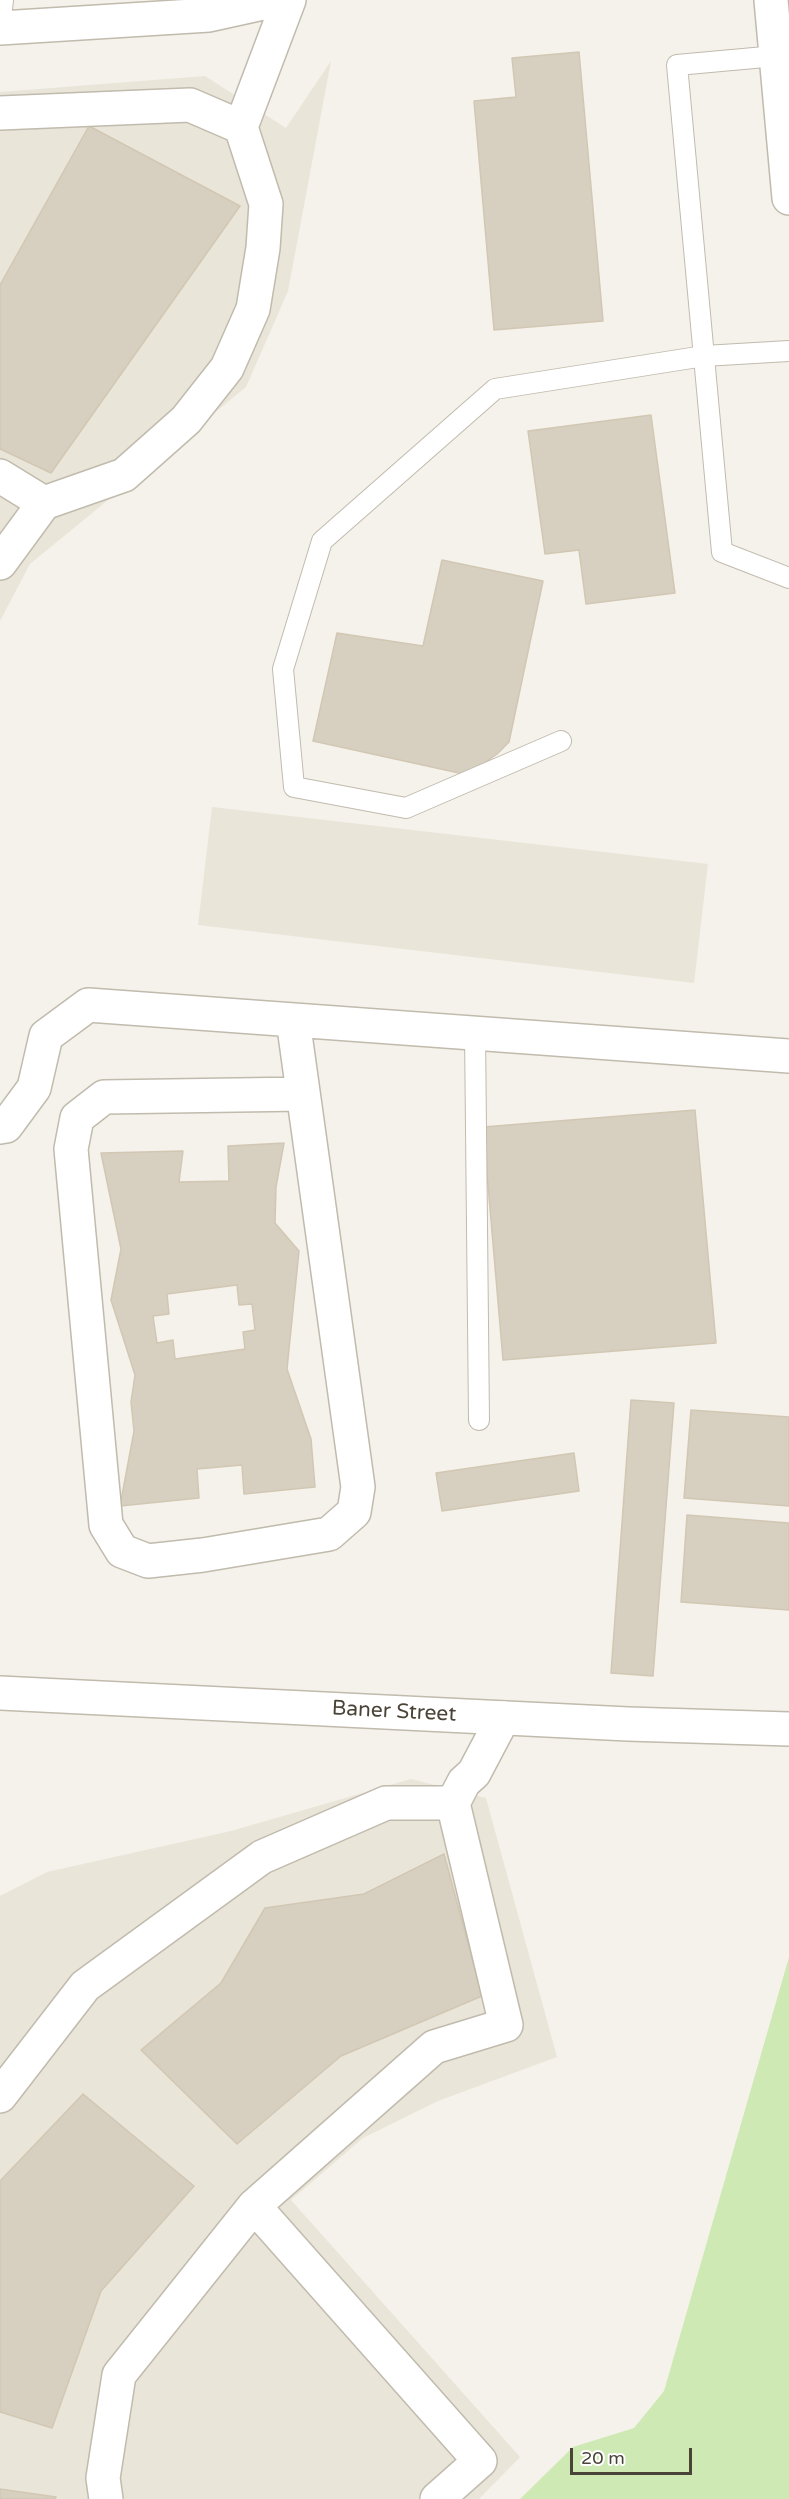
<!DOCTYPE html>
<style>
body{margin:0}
#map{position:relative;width:789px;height:2499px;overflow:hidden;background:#f5f2eb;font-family:"Varela Round",sans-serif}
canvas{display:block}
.scale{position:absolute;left:570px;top:2448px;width:122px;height:27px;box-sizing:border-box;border:3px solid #4a4438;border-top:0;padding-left:8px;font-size:18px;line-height:21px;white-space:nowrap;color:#4a4438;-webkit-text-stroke:4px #fff;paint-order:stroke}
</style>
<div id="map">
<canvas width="789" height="2499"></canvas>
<div class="scale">20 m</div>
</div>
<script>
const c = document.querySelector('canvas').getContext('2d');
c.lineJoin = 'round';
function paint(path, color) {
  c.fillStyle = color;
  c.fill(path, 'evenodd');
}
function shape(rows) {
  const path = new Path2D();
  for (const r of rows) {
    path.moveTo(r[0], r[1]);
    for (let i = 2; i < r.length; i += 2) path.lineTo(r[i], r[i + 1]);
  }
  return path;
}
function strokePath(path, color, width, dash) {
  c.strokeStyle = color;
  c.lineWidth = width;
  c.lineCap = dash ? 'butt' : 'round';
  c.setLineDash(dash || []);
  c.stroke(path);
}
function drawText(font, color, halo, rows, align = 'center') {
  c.font = font + ' "Varela Round",sans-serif';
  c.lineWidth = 6;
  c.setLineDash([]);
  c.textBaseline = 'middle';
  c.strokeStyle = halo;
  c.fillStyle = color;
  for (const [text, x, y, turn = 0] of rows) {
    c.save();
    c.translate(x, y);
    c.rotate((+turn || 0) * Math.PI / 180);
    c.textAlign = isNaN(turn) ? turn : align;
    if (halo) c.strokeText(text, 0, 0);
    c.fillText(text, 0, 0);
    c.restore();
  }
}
const residential = shape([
 [331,61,288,291,246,387,30,564,0,621,0,92,205,76,286,128],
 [212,807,708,864,694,983,198,925],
 [411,1779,486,1798,557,2057,438,2101,363,2138,291,2200,520,2457,479,2499,0,2499,0,1896,47,1872,231,1831]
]);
const green = shape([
 [789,1957,789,2499,520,2499,573,2447,634,2428,664,2391]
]);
const building = shape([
 [579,52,603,321,494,330,474,101,516,97,512,58,579,52],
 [89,126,240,206,51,473,0,449,0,285,89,126],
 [651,415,675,593,586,604,579,550,545,554,528,431,651,415],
 [442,560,543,581,509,742,497,754,468,775,313,741,337,633,423,646,442,560],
 [695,1110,716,1343,503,1360,483,1127,695,1110],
 [284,1143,276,1187,275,1223,299,1251,287,1369,311,1439,315,1487,244,1494,242,1465,197,1469,199,1498,120,1506,134,1431,131,1402,135,1375,111,1300,121,1249,101,1153,183,1151,179,1182,229,1181,228,1146,284,1143],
 [237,1285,239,1305,252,1304,255,1330,243,1332,245,1349,175,1359,173,1340,157,1343,153,1316,169,1314,167,1294,237,1285],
 [631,1400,674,1403,653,1676,611,1673,631,1400],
 [691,1410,789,1417,789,1506,684,1498,691,1410],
 [574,1453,579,1491,442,1511,436,1473,574,1453],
 [687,1515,789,1523,789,1610,681,1602,687,1515],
 [444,1854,482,1996,341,2056,237,2144,141,2050,221,1983,265,1908,364,1894,444,1854],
 [83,2094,194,2186,101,2291,52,2428,0,2412,0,2181,83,2094],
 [0,2489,56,2497,55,2499,0,2499,0,2489]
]);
const service = shape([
 [0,27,3,0],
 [776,56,677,65,722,552,789,578],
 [561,741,406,808,294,787,283,669,322,541,495,389,704,356,789,351],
 [475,1032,479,1420]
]);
const minor = shape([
 [0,28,209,15,277,0],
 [0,113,190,105,241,127],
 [0,476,44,503],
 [0,563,44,503,124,475,186,420,227,368,253,309,263,248,266,204,241,127,289,0],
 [293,1020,358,1487,354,1512,329,1534,203,1555,148,1561,122,1551,106,1525,71,1149,77,1118,104,1097,303,1094],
 [0,1127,6,1126,34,1088,46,1036,88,1005,789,1056],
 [0,2096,85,1986,262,1857,386,1803,453,1803],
 [106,2499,103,2478,119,2375,254,2206],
 [437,2499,480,2461,254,2206,434,2047,506,2025,453,1803,464,1782,474,1773,503,1718]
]);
const tertiary = shape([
 [771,0,789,198],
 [0,1693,628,1724,789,1729]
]);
const streetNames = [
 ["Baner Street",394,1712,3]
];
paint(residential, '#e9e5d9');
paint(green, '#cfe9b4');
paint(building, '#d7cfc0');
strokePath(building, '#d2c7b3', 1.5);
strokePath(service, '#c1bbad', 22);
strokePath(minor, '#c1bbad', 36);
strokePath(tertiary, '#c1bbad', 36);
strokePath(service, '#fff', 20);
strokePath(minor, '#fff', 33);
strokePath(tertiary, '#fff', 33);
drawText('21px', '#4a4438', '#fff', streetNames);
</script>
